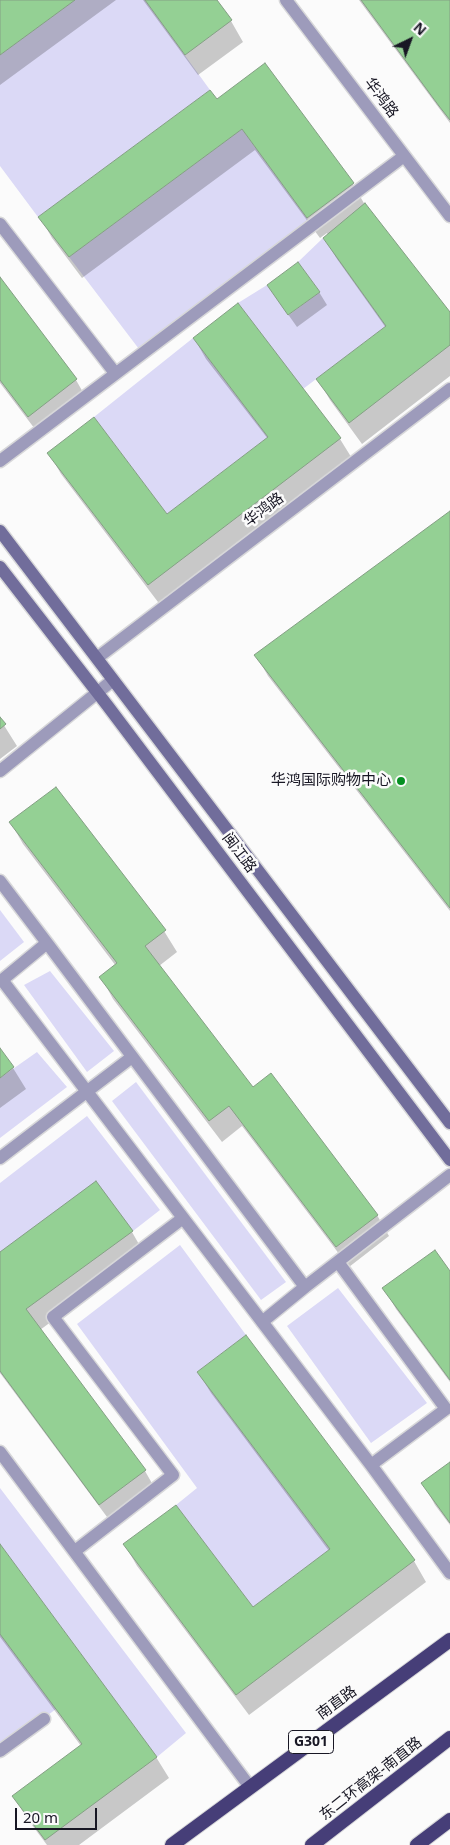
<!DOCTYPE html>
<meta charset="utf-8">
<style>
body{margin:0}
#map{position:relative;width:450px;height:1845px;overflow:hidden;background:#fbfbfb;font-family:"Noto Sans",sans-serif}
canvas{display:block}
.north{position:absolute;left:385px;top:15px;width:50px;height:50px;-webkit-text-stroke:4px #fbfbfb;paint-order:stroke;rotate:42deg;font-size:14px;font-weight:700;line-height:20px;text-align:center;color:#181724}
.north::after{content:'';display:block;margin:auto;width:18px;height:22px;background:#181724;clip-path:polygon(50% 0,100% 100%,50% 72%,0 100%)}
.scale{position:absolute;left:15px;top:1808px;width:82px;height:22px;box-sizing:border-box;border:2px solid #181724;border-top:0;padding-left:6px;font-size:15px;line-height:18px;white-space:nowrap;color:#181724;-webkit-text-stroke:4px #fbfbfb;paint-order:stroke}
</style>
<div id="map">
<canvas width="450" height="1845"></canvas>
<div class="north">N</div>
<div class="scale">20 m</div>
</div>
<script>
const c = document.querySelector('canvas').getContext('2d');
c.lineJoin = 'round';
function paint(path, color) {
  c.fillStyle = color;
  c.fill(path, 'evenodd');
}
function shape(rows) {
  const path = new Path2D();
  for (const r of rows) {
    path.moveTo(r[0], r[1]);
    for (let i = 2; i < r.length; i += 2) path.lineTo(r[i], r[i + 1]);
  }
  return path;
}
function strokePath(path, color, width, dash) {
  c.strokeStyle = color;
  c.lineWidth = width;
  c.lineCap = dash ? 'butt' : 'round';
  c.setLineDash(dash || []);
  c.stroke(path);
}
function drawText(font, color, halo, rows, align = 'center') {
  c.font = font + ' "Noto Sans","Noto Sans SC",sans-serif';
  c.lineWidth = 5;
  c.setLineDash([]);
  c.textBaseline = 'middle';
  c.strokeStyle = halo;
  c.fillStyle = color;
  for (const [text, x, y, turn = 0] of rows) {
    c.save();
    c.translate(x, y);
    c.rotate((+turn || 0) * Math.PI / 180);
    c.textAlign = isNaN(turn) ? turn : align;
    if (halo) c.strokeText(text, 0, 0);
    c.fillText(text, 0, 0);
    c.restore();
  }
}
const green = shape([
 [75,0,145,0,210,90,38,217,0,166,0,55],
 [242,129,312,225,142,353,69,257],
 [323,238,386,326,303,389,238,303,267,285,289,315,320,292,298,262],
 [193,338,268,437,167,514,94,417],
 [0,910,24,942,0,961],
 [50,971,114,1051,87,1072,24,985],
 [37,1052,67,1087,0,1138,0,1078],
 [136,1082,286,1282,261,1300,112,1101],
 [87,1116,160,1210,133,1231,0,1252,0,1183],
 [180,1245,246,1335,197,1372,330,1549,253,1607,176,1505,197,1488,77,1324],
 [338,1288,427,1403,371,1443,287,1326],
 [0,1488,186,1733,157,1757,0,1544],
 [0,1634,56,1709,0,1751]
]);
const shadow = shape([
 [0,0,116,0,0,85],
 [143,0,215,0,231,21,243,42,198,75],
 [359,0,450,0,450,123],
 [216,101,353,184,365,205,450,314,450,376,362,444,330,400,318,379,386,328,337,259,324,238,328,235,327,233,320,238,255,150,82,278,52,238,40,217],
 [0,279,76,380,88,401,41,437,0,383],
 [268,286,319,292,327,305,297,327],
 [238,305,340,439,353,460,161,606,61,474,49,453,167,516,268,439,206,359,194,338],
 [450,513,450,911,268,676,256,655],
 [0,719,17,746,0,759],
 [11,823,164,931,177,952,159,966,253,1088,377,1215,389,1236,349,1267,242,1126,222,1142,113,999,101,977,116,966,23,844],
 [0,1050,13,1068,26,1089,0,1108],
 [132,1232,144,1253,40,1330,145,1471,157,1492,113,1525,0,1373,0,1254],
 [450,1273,450,1382,396,1309,384,1288],
 [245,1337,414,1561,426,1582,249,1715,137,1566,125,1545,252,1608,329,1551,211,1393,198,1372],
 [450,1463,450,1525,435,1505,423,1483],
 [0,1546,156,1757,169,1778,79,1845,47,1845,26,1817,14,1796,81,1746,0,1637]
]);
const building = shape([
 [0,0,75,0,0,55,0,0],
 [145,0,217,0,232,20,185,55,145,0],
 [361,0,450,0,450,120,439,106,361,0],
 [265,63,354,183,307,218,242,129,69,257,38,217,210,90,217,99,265,63],
 [365,203,450,312,450,345,349,423,316,379,386,326,323,238,365,203],
 [298,262,320,292,288,315,267,285,298,262],
 [0,277,77,379,28,417,0,380,0,277],
 [238,303,341,438,148,585,47,453,94,417,167,514,268,437,193,338,238,303],
 [450,511,450,908,254,655,450,511],
 [0,717,6,724,0,729,0,717],
 [56,787,166,930,145,946,253,1087,271,1073,378,1215,336,1247,229,1106,209,1121,99,977,117,963,9,822,56,787],
 [0,1048,14,1067,0,1078,0,1048],
 [96,1181,133,1231,26,1309,146,1470,99,1505,0,1371,0,1252,96,1181],
 [435,1250,450,1271,450,1380,382,1288,435,1250],
 [246,1335,415,1560,236,1695,123,1544,176,1505,253,1607,330,1549,197,1372,246,1335],
 [450,1462,450,1523,421,1483,450,1462],
 [0,1544,157,1757,45,1840,12,1796,82,1744,0,1634,0,1544]
]);
const service = shape([
 [0,771,113,680],
 [0,881,47,943,2,980,371,1465,450,1573],
 [47,943,305,1287,450,1175],
 [0,1158,132,1057],
 [338,1262,446,1409,371,1465],
 [262,1322,305,1287],
 [0,1452,250,1787],
 [75,1551,173,1475,53,1317,183,1218],
 [0,1751,44,1719]
]);
const minor = shape([
 [286,0,450,216],
 [0,224,115,373],
 [0,461,404,156],
 [97,658,450,389]
]);
const secondary = shape([
 [0,531,450,1123],
 [0,567,107,705,450,1160]
]);
const trunk = shape([
 [172,1845,450,1640],
 [312,1845,450,1738],
 [417,1845,450,1820]
]);
const markers = [
 [401,781,5,"#069022"]
];
const shields = [
 [311,1742,45]
];
const shieldNames = [
 ["G301",311,1742]
];
const streetNames = [
 ["华鸿路",381,98,53],
 ["华鸿路",264,510,-37],
 ["闽江路",239,853,53],
 ["南直路",337,1703,-36],
 ["东二环高架-南直路",371,1779,-38]
];
const poiNames = [
 ["华鸿国际购物中心",391,781]
];
paint(green, '#dbd9f6');
paint(shadow, '#0003');
paint(building, '#94d094');
strokePath(building, '#849f84', 1);
strokePath(service, '#d7d7d9', 15);
strokePath(minor, '#d7d7d9', 15);
strokePath(secondary, '#d7d7d9', 15);
strokePath(trunk, '#d7d7d9', 16);
strokePath(service, '#9d9bbb', 12);
strokePath(minor, '#9d9bbb', 12);
strokePath(secondary, '#716d9b', 12);
strokePath(trunk, '#463e78', 14);
for (const [x, y, r, color] of markers) {
  const dot = new Path2D();
  dot.arc(x, y, r, 0, 2 * Math.PI);
  c.fillStyle = color;
  c.fill(dot);
  strokePath(dot, '#fbfbfb', 2);
}
for (const [x, y, w] of shields) {
  const box = new Path2D();
  box.roundRect(x - w / 2, y - 11.5, w, 23, 4);
  c.fillStyle = '#fbfbfb';
  c.fill(box);
  strokePath(box, '#181724', 1);
}
drawText('bold 14px', '#181724', null, shieldNames);
drawText('15px', '#181724', '#fbfbfb', streetNames);
drawText('15px', '#181724', '#fbfbfb', poiNames, 'right');
</script>
